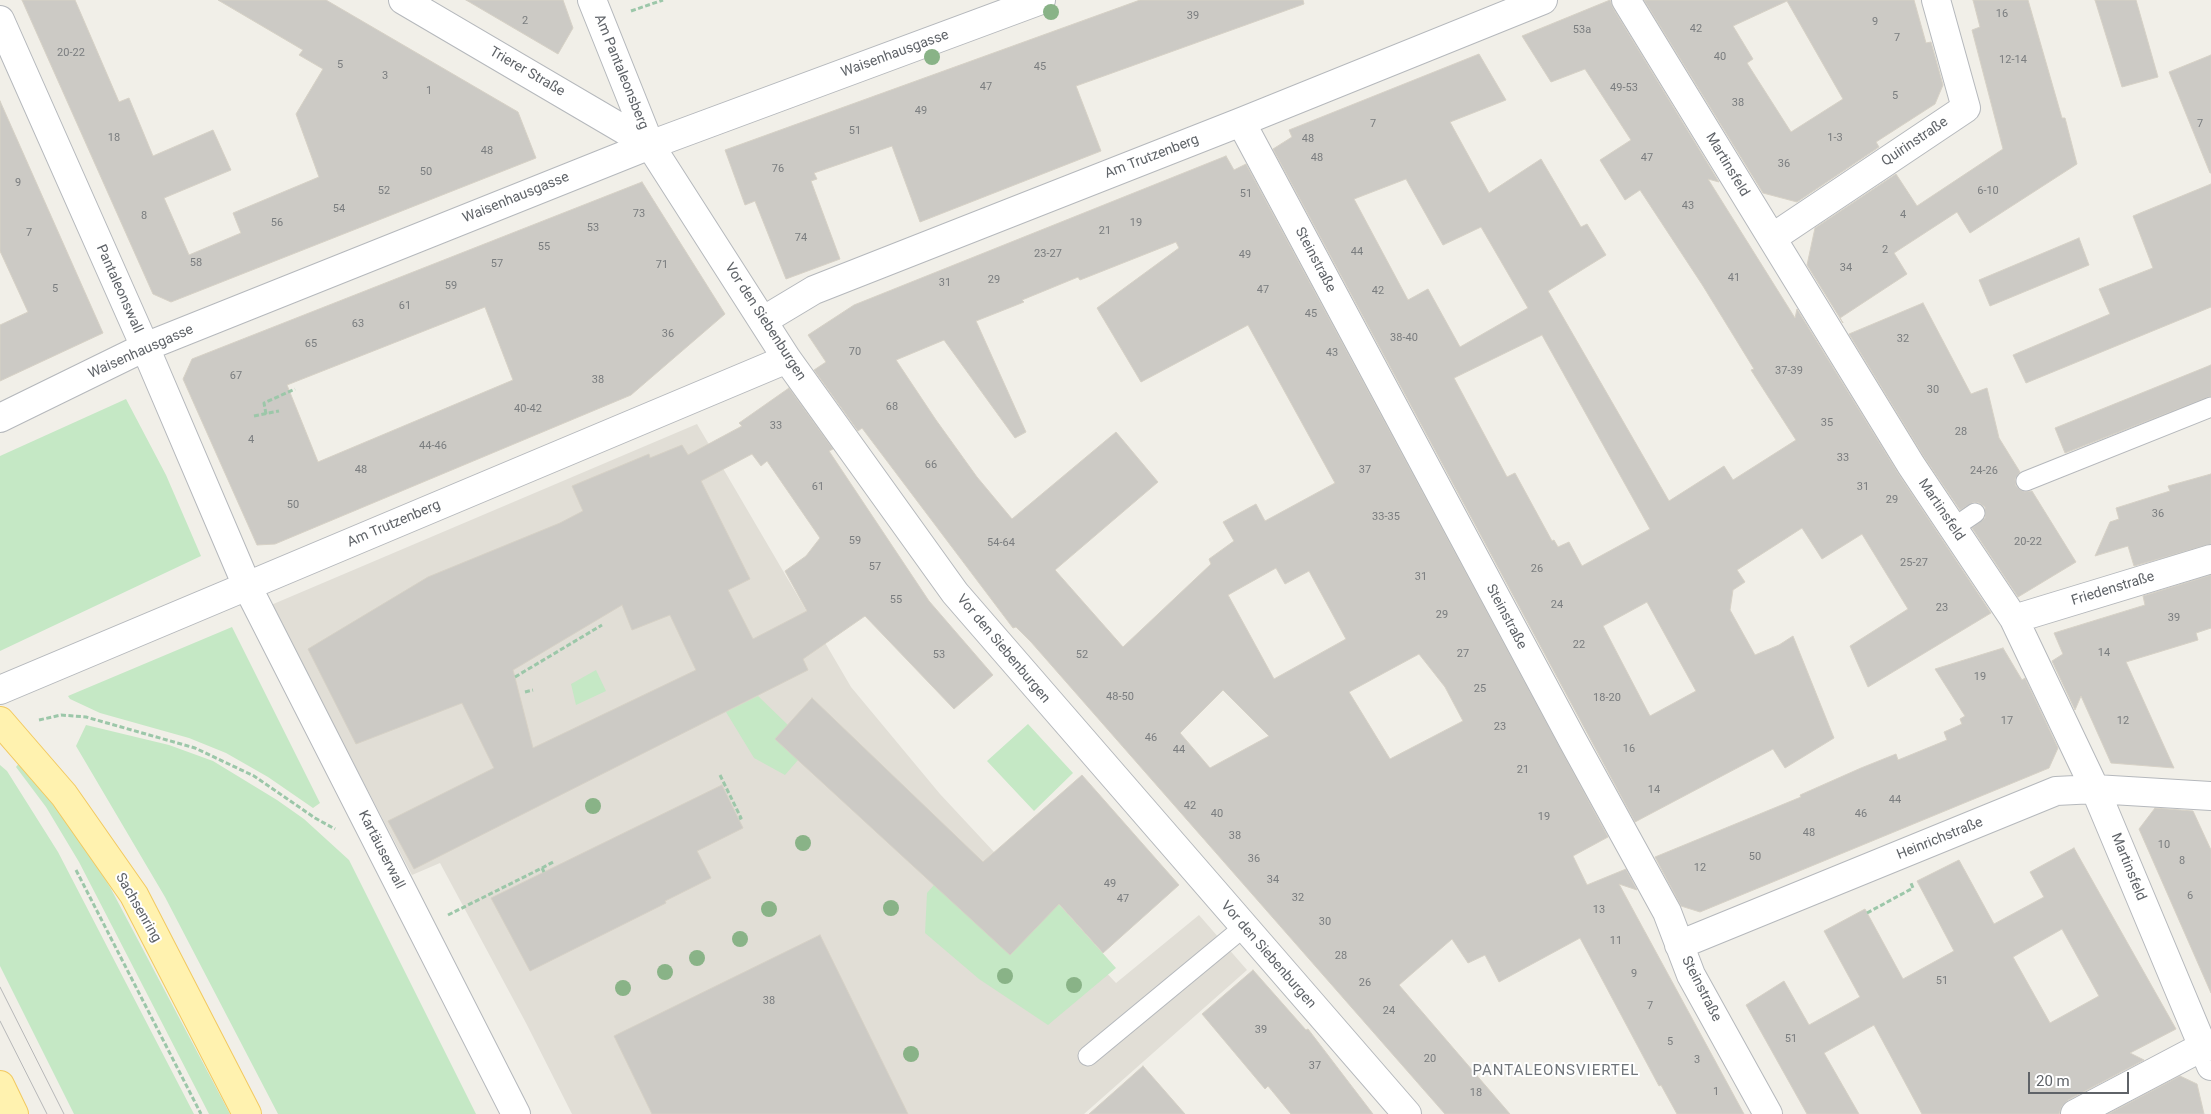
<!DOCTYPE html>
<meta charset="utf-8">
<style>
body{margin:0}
#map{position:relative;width:2211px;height:1114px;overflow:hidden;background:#f1efe8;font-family:Roboto,sans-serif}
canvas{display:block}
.scale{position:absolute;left:2028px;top:1072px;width:101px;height:22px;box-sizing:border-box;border:2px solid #5f6368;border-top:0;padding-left:6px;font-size:15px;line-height:18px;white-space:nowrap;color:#5f6368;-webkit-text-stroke:4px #fff;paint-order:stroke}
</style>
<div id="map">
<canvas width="2211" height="1114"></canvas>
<div class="scale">20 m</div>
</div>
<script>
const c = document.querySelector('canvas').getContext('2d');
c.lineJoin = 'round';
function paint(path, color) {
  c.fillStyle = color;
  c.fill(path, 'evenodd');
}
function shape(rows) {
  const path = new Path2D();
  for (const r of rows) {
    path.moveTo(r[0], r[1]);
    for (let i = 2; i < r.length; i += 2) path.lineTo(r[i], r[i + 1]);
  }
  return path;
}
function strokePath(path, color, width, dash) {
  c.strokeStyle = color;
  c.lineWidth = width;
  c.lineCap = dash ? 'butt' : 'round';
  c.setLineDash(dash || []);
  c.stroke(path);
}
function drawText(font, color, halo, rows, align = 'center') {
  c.font = font + ' Roboto,sans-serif';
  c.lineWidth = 4;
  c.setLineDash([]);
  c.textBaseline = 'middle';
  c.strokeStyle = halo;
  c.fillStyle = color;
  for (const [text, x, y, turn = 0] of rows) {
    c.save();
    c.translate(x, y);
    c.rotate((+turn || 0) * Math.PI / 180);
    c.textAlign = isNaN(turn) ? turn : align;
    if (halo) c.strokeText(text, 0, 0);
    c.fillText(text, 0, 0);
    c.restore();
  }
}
const education = shape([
 [697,424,851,687,940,794,1116,983,1199,915,1247,970,1084,1114,572,1114,526,1023,440,863,412,875,271,605]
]);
const green = shape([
 [126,399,166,475,201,556,0,651,0,456],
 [232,627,320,803,313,808,268,777,226,753,189,738,100,713,70,699,68,696],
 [596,670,606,691,576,705,571,684],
 [758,696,788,725,775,739,798,760,785,775,754,758,726,712],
 [1028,724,1073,773,1034,811,987,761],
 [86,725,169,745,213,761,277,800,304,819,349,860,476,1114,278,1114,165,897,76,746],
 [20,762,80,839,110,887,230,1114,209,1114,79,862,46,807,16,767],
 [0,765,7,771,58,852,194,1114,74,1114,0,966],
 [934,885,1056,901,1116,968,1048,1025,979,979,925,933,927,893]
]);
const building = shape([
 [22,0,75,0,119,102,129,98,153,156,213,130,231,170,164,198,189,255,241,233,233,213,319,177,296,114,323,69,299,55,303,50,218,0,326,0,518,112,536,158,171,302,153,294,22,0],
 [466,0,563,0,573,28,558,54,466,0],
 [1140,0,1303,0,1304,4,1076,86,1101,151,920,222,892,146,814,173,817,179,811,181,840,259,786,279,755,201,745,205,725,150,1140,0],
 [1610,0,1613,8,1719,182,1708,179,1795,318,1797,309,1898,473,1991,613,1868,687,1850,646,1908,609,1862,534,1822,559,1802,528,1737,570,1745,582,1733,590,1730,610,1755,655,1779,645,1793,636,1834,738,1785,768,1773,749,1635,822,1273,149,1292,137,1289,130,1479,54,1506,100,1450,122,1489,193,1541,159,1581,227,1587,224,1606,255,1548,291,1669,501,1724,466,1733,480,1796,440,1751,370,1754,369,1703,286,1640,190,1625,200,1600,160,1631,140,1585,69,1551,82,1522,36,1610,0],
 [1406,179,1443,245,1481,227,1528,308,1460,347,1428,289,1408,300,1354,199,1406,179],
 [1542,335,1650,529,1582,566,1569,542,1558,547,1554,540,1552,541,1515,473,1507,477,1454,378,1542,335],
 [1647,602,1696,691,1650,716,1603,626,1647,602],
 [1644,0,1914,0,1926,43,1931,42,1943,85,1935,104,1876,142,1879,147,1797,202,1763,193,1644,0],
 [1787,1,1843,99,1791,132,1747,63,1753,59,1733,26,1787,1],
 [1973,0,2028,0,2062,118,2065,118,2077,164,1970,233,1957,212,1894,253,1907,274,1840,318,1843,323,1807,265,1815,228,1896,174,1917,206,2003,149,1972,30,1980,27,1973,0],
 [2095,0,2136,0,2158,77,2122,87,2095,0],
 [2211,55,2211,173,2210,173,2169,72,2211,55],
 [0,101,103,333,0,381,0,325,28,312,0,251,0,101],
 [1226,156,1234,170,1246,164,1608,837,1573,856,1587,885,1626,869,1637,890,1619,884,1744,1114,1677,1114,1661,1085,1659,1086,1580,938,1499,982,1485,955,1468,963,1452,939,1399,985,1510,1114,1445,1114,1031,642,1016,627,1013,628,862,428,858,431,814,370,826,362,808,335,854,305,1226,156],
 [1176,242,1179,248,1097,308,1141,382,1248,325,1335,483,1265,521,1256,504,1223,522,1234,541,1209,559,1211,564,1123,647,1055,570,1158,482,1116,432,1012,519,977,477,936,420,896,360,944,340,1015,438,1026,432,976,321,1024,302,1022,300,1078,277,1080,280,1176,242],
 [1276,568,1285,584,1309,571,1346,639,1274,679,1228,595,1276,568],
 [1419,654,1445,687,1463,721,1390,759,1349,692,1419,654],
 [1223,690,1269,736,1210,768,1180,733,1223,690],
 [642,182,725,314,631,395,275,544,257,545,183,379,192,359,642,182],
 [485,307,513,380,318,462,287,385,485,307],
 [2211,184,2211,307,2026,383,2013,355,2110,314,2099,289,2153,268,2133,216,2211,184],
 [2079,238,2089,265,1990,306,1979,280,2079,238],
 [1923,303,1971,394,1987,388,1999,438,2020,472,2015,479,2016,486,2024,492,2032,491,2076,562,2018,597,1972,528,1985,518,1985,507,1979,503,1974,502,1960,510,1924,457,1849,334,1923,303],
 [2211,365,2211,396,2065,453,2055,428,2211,365],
 [789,388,833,449,829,451,929,601,993,675,954,709,865,616,803,659,808,670,414,869,388,821,494,768,462,703,356,744,308,649,428,577,560,523,583,511,572,486,649,454,650,458,682,445,688,455,742,426,739,423,789,388],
 [752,454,761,466,767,461,820,538,806,556,785,571,807,611,753,639,728,590,750,579,701,481,752,454],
 [622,605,632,630,670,615,696,670,533,748,513,670,622,605],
 [2211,474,2211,544,2134,566,2128,546,2095,556,2110,522,2119,519,2116,508,2170,491,2168,486,2211,474],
 [2211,575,2211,628,2196,633,2198,640,2126,662,2174,768,2111,763,2081,696,2075,710,2052,661,2063,654,2054,633,2145,605,2143,596,2211,575],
 [2003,648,2022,680,2025,678,2058,748,2049,768,1700,912,1681,906,1655,857,1801,797,1800,795,1861,768,1896,754,1898,760,1947,740,1944,732,1962,724,1960,719,1965,716,1935,669,2003,648],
 [812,698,983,862,1082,775,1179,885,1103,953,1059,904,1010,955,775,739,812,698],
 [722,785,743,828,697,851,711,878,665,901,666,903,530,971,491,898,722,785],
 [2155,808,2193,811,2211,850,2211,993,2139,829,2155,808],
 [2074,848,2176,1029,2130,1053,2144,1060,2068,1100,2062,1106,2059,1114,1922,1114,1874,1025,1824,1053,1859,1114,1807,1114,1746,1005,1784,981,1809,1025,1860,997,1824,931,1865,909,1903,979,1954,951,1917,881,1959,860,1994,924,2044,897,2030,872,2074,848],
 [2062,929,2099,996,2050,1023,2013,957,2062,929],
 [820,935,908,1114,652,1114,614,1036,820,935],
 [1253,970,1306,1030,1308,1029,1373,1114,1291,1114,1268,1086,1265,1089,1202,1014,1253,970],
 [1143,1066,1185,1114,1089,1114,1115,1091,1143,1066],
 [2180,1076,2197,1084,2204,1114,2108,1114,2180,1076]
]);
const path = shape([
 [631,11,663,0],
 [266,414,264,403,295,389],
 [254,416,279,411],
 [515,677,602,625],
 [525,692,533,690],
 [39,720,61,715,86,717,195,748,254,776,315,818,335,829],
 [720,775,741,818,739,819],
 [542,868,555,861],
 [76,870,201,1114],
 [1867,913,1913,888,1911,883],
 [448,915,542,868,544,872]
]);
const lane = shape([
 [2026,481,2211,407],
 [1953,528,1975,513],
 [1088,1056,1244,927]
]);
const street = shape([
 [403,0,650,145],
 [592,0,650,145,787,359,955,593,1407,1114],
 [1626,0,1911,465,2014,619,2095,789,2211,1066],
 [0,20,145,347,247,586,516,1114],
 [1241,122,1573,741,1667,912,1691,975,1768,1114],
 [1772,238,1966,108,1936,0],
 [764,320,814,290,1241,122,1543,0],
 [0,418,145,347,650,145,1041,0],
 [2014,619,2211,559],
 [0,690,787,359],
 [1679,945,2056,791,2095,789,2211,796],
 [2075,1114,2202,1047,2211,1046]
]);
const primary = shape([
 [0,721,64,795,134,895,247,1114],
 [0,1085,14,1114]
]);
const tram = shape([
 [0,987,64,1114],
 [0,1021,47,1114]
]);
const trees = [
 [1051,12],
 [932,57],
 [593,806],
 [803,843],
 [891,908],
 [769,909],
 [740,939],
 [697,958],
 [665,972],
 [1005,976],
 [1074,985],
 [623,988],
 [911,1054]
];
const numberNames = [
 ["16",2002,14],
 ["39",1193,16],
 ["2",525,21],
 ["9",1875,22],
 ["42",1696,29],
 ["53a",1582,30],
 ["7",1897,38],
 ["20-22",71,53],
 ["40",1720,57],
 ["12-14",2013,60],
 ["5",340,65],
 ["45",1040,67],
 ["3",385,76],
 ["47",986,87],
 ["49-53",1624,88],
 ["1",429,91],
 ["5",1895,96],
 ["38",1738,103],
 ["49",921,111],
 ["7",1373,124],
 ["7",2200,124],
 ["51",855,131],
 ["18",114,138],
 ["1-3",1835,138],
 ["48",1308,139],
 ["48",487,151],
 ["48",1317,158],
 ["47",1647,158],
 ["36",1784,164],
 ["76",778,169],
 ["50",426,172],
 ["9",18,183],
 ["52",384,191],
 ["6-10",1988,191],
 ["51",1246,194],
 ["43",1688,206],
 ["54",339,209],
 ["73",639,214],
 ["4",1903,215],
 ["8",144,216],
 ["56",277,223],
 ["19",1136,223],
 ["53",593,228],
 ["21",1105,231],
 ["7",29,233],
 ["74",801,238],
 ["55",544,247],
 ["2",1885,250],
 ["44",1357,252],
 ["23-27",1048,254],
 ["49",1245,255],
 ["58",196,263],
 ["57",497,264],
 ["71",662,265],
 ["34",1846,268],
 ["41",1734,278],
 ["29",994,280],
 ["31",945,283],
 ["59",451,286],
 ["5",55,289],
 ["47",1263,290],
 ["42",1378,291],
 ["61",405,306],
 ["45",1311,314],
 ["63",358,324],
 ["36",668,334],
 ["38-40",1404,338],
 ["32",1903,339],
 ["65",311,344],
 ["70",855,352],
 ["43",1332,353],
 ["37-39",1789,371],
 ["67",236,376],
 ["38",598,380],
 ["30",1933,390],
 ["68",892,407],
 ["40-42",528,409],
 ["35",1827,423],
 ["33",776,426],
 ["28",1961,432],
 ["4",251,440],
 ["44-46",433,446],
 ["33",1843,458],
 ["66",931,465],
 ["48",361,470],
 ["37",1365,470],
 ["24-26",1984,471],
 ["61",818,487],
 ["31",1863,487],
 ["29",1892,500],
 ["50",293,505],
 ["36",2158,514],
 ["33-35",1386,517],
 ["59",855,541],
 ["20-22",2028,542],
 ["54-64",1001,543],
 ["25-27",1914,563],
 ["57",875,567],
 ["26",1537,569],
 ["31",1421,577],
 ["55",896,600],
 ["24",1557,605],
 ["23",1942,608],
 ["29",1442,615],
 ["39",2174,618],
 ["22",1579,645],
 ["14",2104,653],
 ["27",1463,654],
 ["53",939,655],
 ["52",1082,655],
 ["19",1980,677],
 ["25",1480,689],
 ["48-50",1120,697],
 ["18-20",1607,698],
 ["17",2007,721],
 ["12",2123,721],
 ["23",1500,727],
 ["46",1151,738],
 ["16",1629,749],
 ["44",1179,750],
 ["21",1523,770],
 ["14",1654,790],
 ["44",1895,800],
 ["42",1190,806],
 ["40",1217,814],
 ["46",1861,814],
 ["19",1544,817],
 ["48",1809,833],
 ["38",1235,836],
 ["10",2164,845],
 ["50",1755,857],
 ["36",1254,859],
 ["8",2182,861],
 ["12",1700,868],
 ["34",1273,880],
 ["49",1110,884],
 ["6",2190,896],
 ["32",1298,898],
 ["47",1123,899],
 ["13",1599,910],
 ["30",1325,922],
 ["11",1616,941],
 ["28",1341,956],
 ["9",1634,974],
 ["51",1942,981],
 ["26",1365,983],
 ["38",769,1001],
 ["7",1650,1006],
 ["24",1389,1011],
 ["39",1261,1030],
 ["51",1791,1039],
 ["5",1670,1042],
 ["20",1430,1059],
 ["3",1697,1060],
 ["37",1315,1066],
 ["1",1716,1092],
 ["18",1476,1093]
];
const streetNames = [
 ["Waisenhausgasse",895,54,-20],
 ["Trierer Straße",527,72,30],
 ["Am Pantaleonsberg",621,72,68],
 ["Quirinstraße",1915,142,-34],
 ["Am Trutzenberg",1152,157,-21],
 ["Martinsfeld",1727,165,59],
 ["Waisenhausgasse",516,198,-22],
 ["Steinstraße",1315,260,62],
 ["Pantaleonswall",119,289,66],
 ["Vor den Siebenburgen",765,322,57],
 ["Waisenhausgasse",141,352,-24],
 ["Martinsfeld",1941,510,56],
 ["Am Trutzenberg",394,524,-23],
 ["Friedenstraße",2113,589,-17],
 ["Steinstraße",1506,617,62],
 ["Vor den Siebenburgen",1003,649,50],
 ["Heinrichstraße",1940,839,-22],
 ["Kartäuserwall",381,850,63],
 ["Martinsfeld",2128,867,68],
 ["Sachsenring",138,908,60],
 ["Vor den Siebenburgen",1268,955,49],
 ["Steinstraße",1701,989,63]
];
const neighbourhoodNames = [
 ["PANTALEONSVIERTEL",1556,1071]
];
paint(education, '#e1ded6');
paint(green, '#c5e8c5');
paint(building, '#cccac5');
strokePath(building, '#d6d1c6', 1);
strokePath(lane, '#b5b8bc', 21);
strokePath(street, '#b5b8bc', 30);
strokePath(primary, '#f2c960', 30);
strokePath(path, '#9cc7a9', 3, [5, 2.5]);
strokePath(lane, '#fff', 19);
strokePath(street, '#fff', 28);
strokePath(primary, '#fff2af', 28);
strokePath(tram, '#b6b7b8', 1);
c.fillStyle = '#89b387';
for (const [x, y] of trees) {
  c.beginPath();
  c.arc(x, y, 8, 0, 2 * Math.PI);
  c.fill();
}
drawText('11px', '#7a7d7f', null, numberNames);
drawText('14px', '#5f6368', '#fff', streetNames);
c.letterSpacing = '1px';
drawText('15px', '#70757a', '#fff', neighbourhoodNames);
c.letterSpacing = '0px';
</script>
